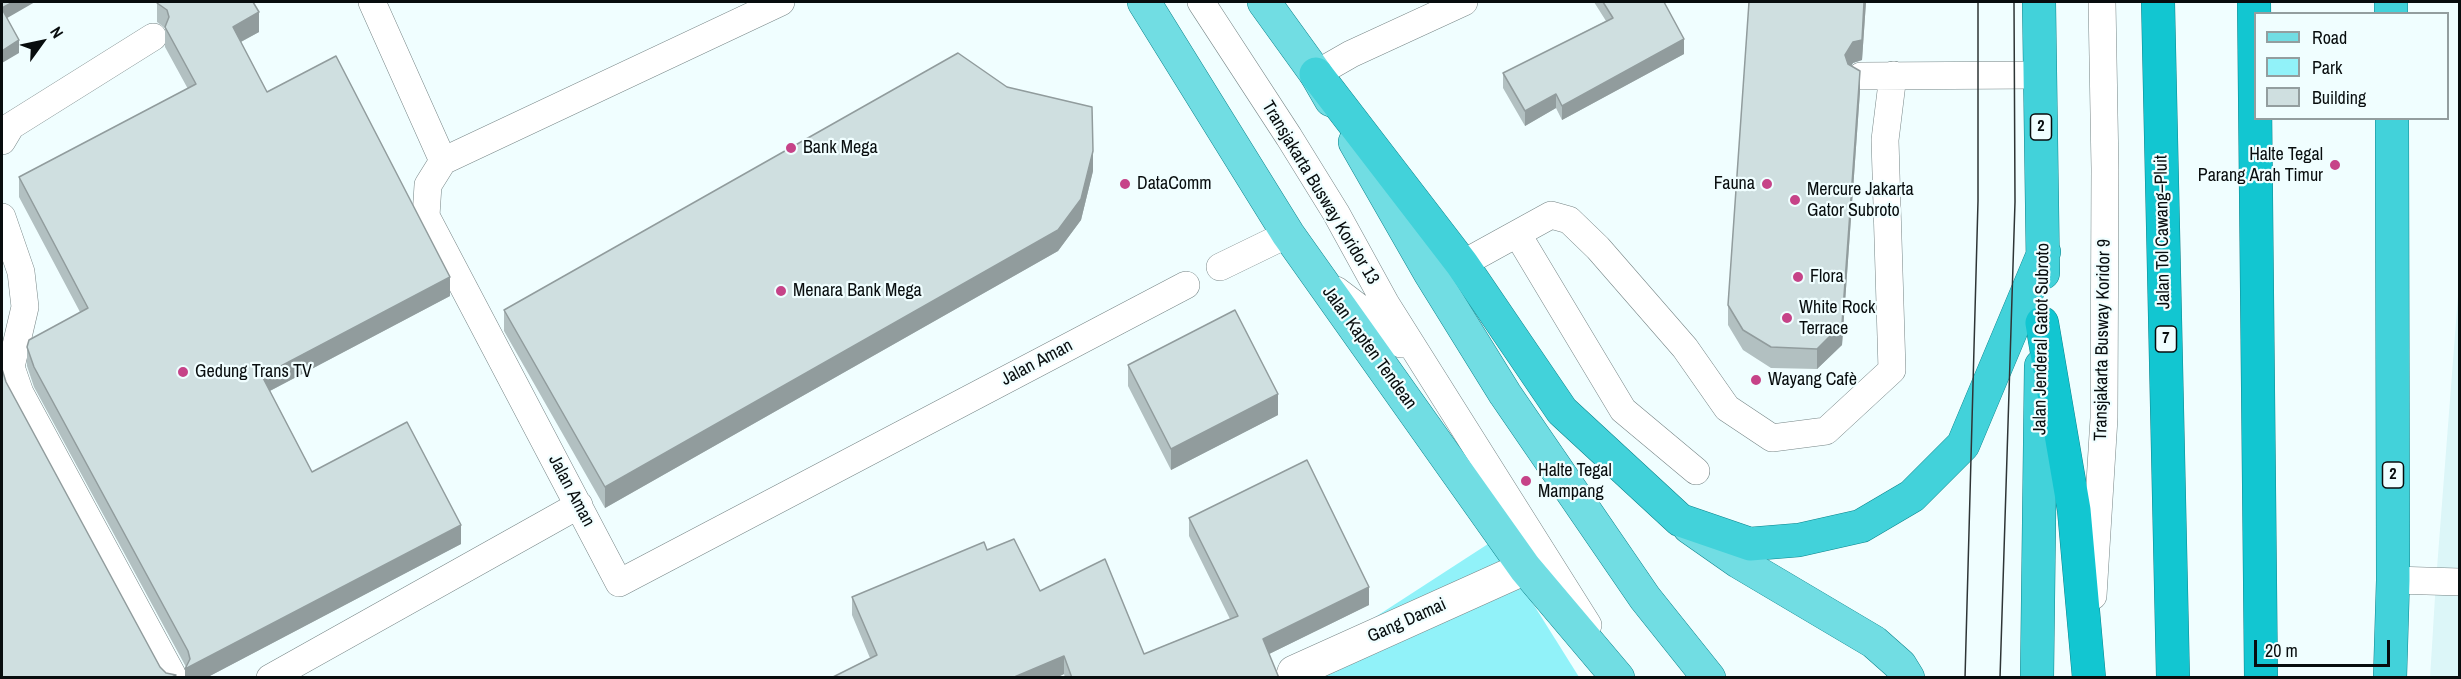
<!DOCTYPE html>
<meta charset="utf-8">
<style>
body{margin:0}
#map{position:relative;width:2461px;height:679px;overflow:hidden;background:#f0feff;font-family:"Archivo Narrow",sans-serif}
canvas{display:block}
.frame{position:absolute;inset:0;border:3px solid #080d0e;pointer-events:none}
.legend{position:absolute;left:2254px;top:12px;width:195px;height:108px;box-sizing:border-box;background:#f0feff;border:2px solid #939e9f;margin:0;padding:8px 10px;list-style:none;font-size:18px;color:#080d0e}
.legend li{display:flex;align-items:center;gap:12px;height:30px}
.legend b{width:30px;border:2px solid #939e9f}
.north{position:absolute;left:12px;top:12px;width:60px;height:60px;-webkit-text-stroke:4px #f0feff;paint-order:stroke;rotate:57deg;font-size:16px;font-weight:700;line-height:24px;text-align:center;color:#080d0e}
.north::after{content:'';display:block;margin:auto;width:21px;height:27px;background:#080d0e;clip-path:polygon(50% 0,100% 100%,50% 72%,0 100%)}
.scale{position:absolute;left:2254px;top:640px;width:136px;height:27px;box-sizing:border-box;border:3px solid #080d0e;border-top:0;padding-left:8px;font-size:18px;line-height:21px;white-space:nowrap;color:#080d0e;-webkit-text-stroke:4px #f0feff;paint-order:stroke}
</style>
<div id="map">
<canvas width="2461" height="679"></canvas>
<div class="frame"></div>
<ul class="legend">
<li><b style="height:8px;background:#71dde3"></b>Road</li>
<li><b style="height:16px;background:#91f2f9"></b>Park</li>
<li><b style="height:16px;background:#cfdfe0"></b>Building</li>
</ul>
<div class="north">N</div>
<div class="scale">20 m</div>
</div>
<script>
const c = document.querySelector('canvas').getContext('2d');
c.lineJoin = 'round';
function paint(path, color) {
  c.fillStyle = color;
  c.fill(path, 'evenodd');
}
function shape(rows) {
  const path = new Path2D();
  for (const r of rows) {
    path.moveTo(r[0], r[1]);
    for (let i = 2; i < r.length; i += 2) path.lineTo(r[i], r[i + 1]);
  }
  return path;
}
function strokePath(path, color, width, dash) {
  c.strokeStyle = color;
  c.lineWidth = width;
  c.lineCap = dash ? 'butt' : 'round';
  c.setLineDash(dash || []);
  c.stroke(path);
}
function drawText(font, color, halo, rows, align = 'center') {
  c.font = font + ' "Archivo Narrow",sans-serif';
  c.lineWidth = 4.5;
  c.setLineDash([]);
  c.textBaseline = 'middle';
  c.strokeStyle = halo;
  c.fillStyle = color;
  for (const [text, x, y, turn = 0] of rows) {
    c.save();
    c.translate(x, y);
    c.rotate((+turn || 0) * Math.PI / 180);
    c.textAlign = isNaN(turn) ? turn : align;
    if (halo) c.strokeText(text, 0, 0);
    c.fillText(text, 0, 0);
    c.restore();
  }
}
const built = shape([
 [2459,283,2459,677,2430,678,2436,581]
]);
const green = shape([
 [1488,544,1515,575,1579,677,1294,678,1292,671]
]);
const service = shape([
 [372,2,443,161],
 [781,2,443,161,428,185,426,216,619,583,1186,285],
 [1201,2,1289,137,1336,213,1386,304,1588,625],
 [1307,58,1316,74,1351,54,1464,2],
 [1861,76,2039,75],
 [2,141,11,126,153,37],
 [2,217,21,272,25,307,11,367,20,393,174,678],
 [1518,235,1623,410,1696,471],
 [1462,264,1551,215,1569,220,1598,248,1685,348,1727,408,1772,438,1826,431,1892,370,1885,140,1893,75],
 [1220,267,1288,234],
 [1336,290,1382,325,1401,344],
 [2393,580,2460,582],
 [2093,596,2104,418,2105,169,2102,2],
 [270,678,579,505]
]);
const minor = shape([
 [1292,678,1294,672,1525,568]
]);
const primary = shape([
 [1144,2,1288,234,1525,568,1618,678],
 [1264,2,1316,74,1331,100],
 [1355,142,1430,273,1505,394,1645,598,1709,678],
 [1689,527,1739,562,1874,642,1900,665,1908,678]
]);
const trunk = shape([
 [2039,2,2043,273],
 [2391,2,2391,14],
 [1316,74,1462,264,1562,411,1680,520,1750,544,1799,540,1861,526,1912,496,1963,445,2044,252],
 [2037,678,2041,366],
 [2390,678,2393,580,2392,118]
]);
const motorway = shape([
 [2158,2,2173,678],
 [2254,2,2261,678],
 [2042,323,2074,510,2089,678]
]);
const tram = shape([
 [1965,678,1978,201,1978,2],
 [2000,678,2015,202,2014,2]
]);
const wall = shape([
 [1594,2,1664,2,1684,54,1562,120,1556,108,1525,126,1503,88,1503,73,1606,21],
 [1749,2,1866,2,1862,60,1853,63,1851,66,1860,91,1842,345,1817,369,1771,368,1743,350,1728,325,1728,305],
 [157,3,259,32,241,42,267,92,450,296,270,391,312,472,461,544,206,678,185,678,186,667,34,387,27,366,27,347,80,312,19,197,19,177,188,89,165,47,165,28,157,22],
 [1093,171,1081,220,1058,251,605,508,504,331,504,310],
 [1128,365,1278,415,1171,470,1128,386],
 [1189,518,1369,605,1269,654,1279,678,1065,678,1064,674,1056,678,831,678,870,658,852,615,852,597,987,550,1040,591,1144,654,1230,619,1189,536]
]);
const shadedWall = shape([
 [13,2,35,2,2,21,2,8],
 [1864,2,1866,2,1862,60,1853,63,1845,76,1845,55,1853,42],
 [259,12,259,32,233,46,233,27],
 [1684,39,1684,54,1562,120,1562,106],
 [19,40,19,53,2,63,2,51],
 [1860,71,1860,91,1842,345,1817,369,1817,349],
 [1556,94,1556,108,1525,126,1525,111],
 [1093,151,1093,171,1081,220,1058,251,605,508,605,487],
 [450,277,450,296,262,395,262,376],
 [1278,394,1278,415,1171,470,1171,449],
 [461,525,461,544,206,678,185,678,185,669],
 [1369,587,1369,605,1263,657,1263,639],
 [1064,656,1064,674,1056,678,1012,678]
]);
const building = shape([
 [2,2,13,2,2,8,2,2],
 [158,2,253,2,259,12,233,27,267,92,336,56,450,277,262,376,312,472,407,422,461,525,185,669,190,659,188,651,34,367,27,347,29,340,88,308,19,177,196,84,165,27,169,17,167,10,157,3,158,2],
 [1603,2,1664,2,1684,39,1562,106,1556,94,1525,111,1503,73,1613,18,1603,2],
 [1749,2,1864,2,1862,40,1853,42,1845,55,1848,64,1860,71,1842,324,1817,349,1771,347,1743,330,1728,305,1749,2],
 [2,9,19,40,2,51,2,9],
 [958,53,1007,87,1092,107,1093,151,1081,199,1058,230,605,487,504,310,958,53],
 [1235,310,1278,394,1171,449,1128,365,1235,310],
 [2,369,6,382,160,667,166,673,176,675,170,678,2,678,2,369],
 [1307,460,1369,587,1263,639,1279,678,1072,678,1064,656,1012,678,831,678,877,655,852,597,984,542,987,550,1014,539,1040,591,1105,559,1144,654,1238,616,1189,518,1307,460]
]);
const markers = [
 [791,148,6,"#c64388"],
 [2335,165,6,"#c64388"],
 [1125,184,6,"#c64388"],
 [1767,184,6,"#c64388"],
 [1795,200,6,"#c64388"],
 [1798,277,6,"#c64388"],
 [781,291,6,"#c64388"],
 [1787,318,6,"#c64388"],
 [183,372,6,"#c64388"],
 [1756,380,6,"#c64388"],
 [1526,481,6,"#c64388"]
];
const shields = [
 [2041,127,21],
 [2166,339,21],
 [2393,475,21]
];
const shieldNames = [
 ["2",2041,127],
 ["7",2166,339],
 ["2",2393,475]
];
const poiNames = [
 ["Bank Mega",803,148],
 ["Halte Tegal",2323,155,"right"],
 ["Parang Arah Timur",2323,176,"right"],
 ["DataComm",1137,184],
 ["Fauna",1755,184,"right"],
 ["Mercure Jakarta",1807,190],
 ["Gator Subroto",1807,211],
 ["Flora",1810,277],
 ["Menara Bank Mega",793,291],
 ["White Rock",1799,308],
 ["Terrace",1799,329],
 ["Gedung Trans TV",195,372],
 ["Wayang Cafè",1768,380],
 ["Halte Tegal",1538,471],
 ["Mampang",1538,492]
];
const streetNames = [
 ["Transjakarta Busway Koridor 13",1320,193,59],
 ["Jalan Tol Cawang–Pluit",2163,232,-91],
 ["Jalan Jenderal Gatot Subroto",2042,339,-89],
 ["Transjakarta Busway Koridor 9",2103,340,-89],
 ["Jalan Kapten Tendean",1369,348,54],
 ["Jalan Aman",1037,363,-28],
 ["Jalan Aman",571,491,62],
 ["Gang Damai",1407,621,-24]
];
paint(built, '#dcf6f8');
paint(green, '#91f2f9');
strokePath(service, '#768586', 28);
strokePath(minor, '#768586', 34);
strokePath(primary, '#0e858d', 34);
strokePath(trunk, '#0e858d', 34);
strokePath(motorway, '#0e858d', 34);
strokePath(service, '#fff', 27);
strokePath(minor, '#fff', 33);
strokePath(primary, '#71dde3', 33);
strokePath(trunk, '#42d2da', 33);
strokePath(motorway, '#12c6d1', 33);
strokePath(tram, '#2e3435', 1.5);
paint(wall, '#b2c0c1');
paint(shadedWall, '#919c9d');
paint(building, '#cfdfe0');
strokePath(building, '#919c9d', 1.5);
for (const [x, y, r, color] of markers) {
  const dot = new Path2D();
  dot.arc(x, y, r, 0, 2 * Math.PI);
  c.fillStyle = color;
  c.fill(dot);
  strokePath(dot, '#f0feff', 2);
}
for (const [x, y, w] of shields) {
  const box = new Path2D();
  box.roundRect(x - w / 2, y - 13, w, 26, 4.5);
  c.fillStyle = '#f0feff';
  c.fill(box);
  strokePath(box, '#080d0e', 1.5);
}
drawText('bold 16px', '#080d0e', null, shieldNames);
drawText('18px', '#080d0e', '#f0feff', poiNames, 'left');
drawText('18px', '#080d0e', '#f0feff', streetNames);
</script>
